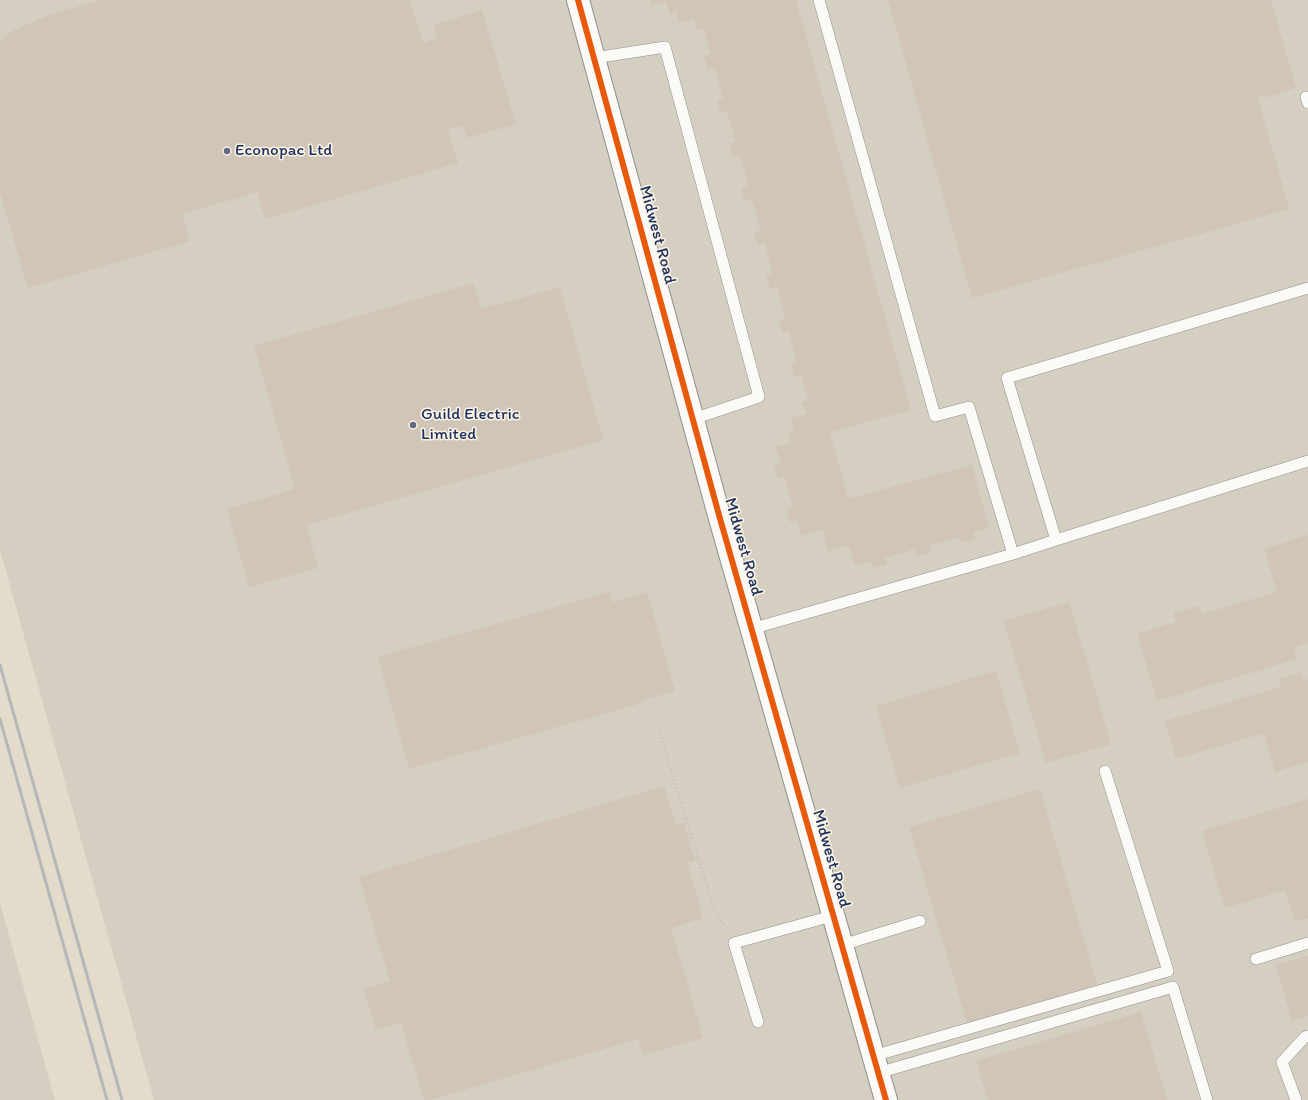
<!DOCTYPE html>
<style>
body{margin:0}
canvas{display:block;background:#e4dcca}
</style>
<canvas width="1308" height="1100"></canvas>
<script>
const c = document.querySelector('canvas').getContext('2d');
c.lineJoin = 'round';
function paint(path, color) {
  c.fillStyle = color;
  c.fill(path, 'evenodd');
}
function shape(rows) {
  const path = new Path2D();
  for (const r of rows) {
    path.moveTo(r[0], r[1]);
    for (let i = 2; i < r.length; i += 2) path.lineTo(r[i], r[i + 1]);
  }
  return path;
}
function strokePath(path, color, width, dash) {
  c.strokeStyle = color;
  c.lineWidth = width;
  c.lineCap = dash ? 'butt' : 'round';
  c.setLineDash(dash || []);
  c.stroke(path);
}
function drawText(font, color, halo, rows, align = 'center') {
  c.font = font + ' Itim,sans-serif';
  c.lineWidth = 3;
  c.setLineDash([]);
  c.textBaseline = 'middle';
  c.strokeStyle = halo;
  c.fillStyle = color;
  for (const [text, x, y, turn = 0] of rows) {
    c.save();
    c.translate(x, y);
    c.rotate((+turn || 0) * Math.PI / 180);
    c.textAlign = isNaN(turn) ? turn : align;
    if (halo) c.strokeText(text, 0, 0);
    c.fillText(text, 0, 0);
    c.restore();
  }
}
const industrial = shape([
 [0,0,1308,0,1308,1100,154,1100,0,550],
 [0,903,55,1100,0,1100]
]);
const building = shape([
 [101,0,410,0,423,43,437,38,433,25,482,10,516,124,467,138,463,125,448,129,458,163,265,219,257,192,182,214,190,241,28,288,0,193,0,41,12,31,49,15],
 [650,0,796,0,911,410,830,432,848,499,972,465,989,528,973,532,976,539,961,543,960,537,929,545,931,552,917,556,915,549,885,558,887,564,873,568,871,562,855,566,849,545,828,551,823,529,801,536,797,520,790,522,786,509,793,507,784,477,778,478,774,465,781,463,776,447,791,443,788,432,794,430,791,418,806,414,802,402,808,401,801,375,795,377,791,364,797,362,789,332,783,333,779,320,785,318,777,287,770,289,766,276,773,274,765,243,758,245,754,232,761,230,752,199,745,201,741,188,748,185,740,155,733,157,729,144,736,142,727,111,720,113,717,100,723,98,715,68,708,69,704,56,711,54,704,29,697,31,694,19,679,23,676,11,670,14,666,2,652,6],
 [888,0,1271,0,1296,88,1263,98,1263,96,1258,97,1289,209,972,298],
 [473,283,481,309,560,287,603,440,306,525,318,568,249,587,227,509,295,489,254,346],
 [1308,535,1308,643,1294,648,1297,659,1157,701,1137,634,1176,622,1174,613,1200,606,1202,614,1277,592,1264,549],
 [610,592,613,602,647,592,675,691,641,701,642,703,409,769,378,657],
 [1069,602,1111,744,1046,763,1004,621],
 [996,671,1020,753,900,788,876,706],
 [1301,672,1303,681,1308,679,1308,762,1275,772,1264,733,1176,759,1165,721,1281,687,1279,679],
 [664,786,676,825,684,823,695,860,687,862,703,918,671,928,703,1038,643,1055,638,1039,430,1100,424,1100,401,1022,376,1030,364,989,390,981,359,877],
 [1040,789,1097,985,967,1023,909,827],
 [1308,799,1308,918,1295,922,1285,890,1225,908,1202,831],
 [1308,956,1308,1016,1292,1021,1276,965],
 [1141,1012,1167,1100,988,1100,976,1061]
]);
const path = shape([
 [660,734,714,909,725,927]
]);
const service = shape([
 [594,58,665,47,759,397,693,419],
 [1306,97,1308,103],
 [1308,288,1007,378,1056,540,1308,461],
 [1013,554,1056,540],
 [751,629,1013,554,969,407,935,416,819,0],
 [842,945,920,921],
 [1256,959,1308,943],
 [758,1022,734,943,832,916],
 [873,1056,1168,971,1105,771],
 [878,1073,1173,987,1207,1100],
 [1296,1100,1282,1062,1305,1037,1308,1036]
]);
const tertiary = shape([
 [578,0,719,515,886,1100]
]);
const rail = shape([
 [0,665,122,1100],
 [0,719,107,1100]
]);
const cycleway = shape([
 [578,0,719,515,886,1100]
]);
const markers = [
 [227,151,4,"#616c84"],
 [413,425,4,"#616c84"]
];
const poiNames = [
 ["Econopac Ltd",235,151],
 ["Guild Electric",421,415],
 ["Limited",421,435]
];
const streetNames = [
 ["Midwest Road",657,235,75],
 ["Midwest Road",743,547,74],
 ["Midwest Road",831,859,74]
];
paint(industrial, '#d4cfc0');
paint(building, '#d1c5b7');
strokePath(service, '#908f8e', 12);
strokePath(tertiary, '#908f8e', 24);
strokePath(path, '#bfbec1', 2.5, [1, 3]);
strokePath(service, '#fbfaf7', 11);
strokePath(tertiary, '#fbfaf7', 22);
strokePath(rail, '#b5b7b9', 3);
strokePath(cycleway, '#e8590c', 6);
for (const [x, y, r, color] of markers) {
  const dot = new Path2D();
  dot.arc(x, y, r, 0, 2 * Math.PI);
  c.fillStyle = color;
  c.fill(dot);
  strokePath(dot, '#fcf5e5', 1.5);
}
drawText('17px', '#1b2f5e', '#fcf5e5', poiNames, 'left');
drawText('17px', '#1b2f5e', '#fcf5e5', streetNames);
</script>
